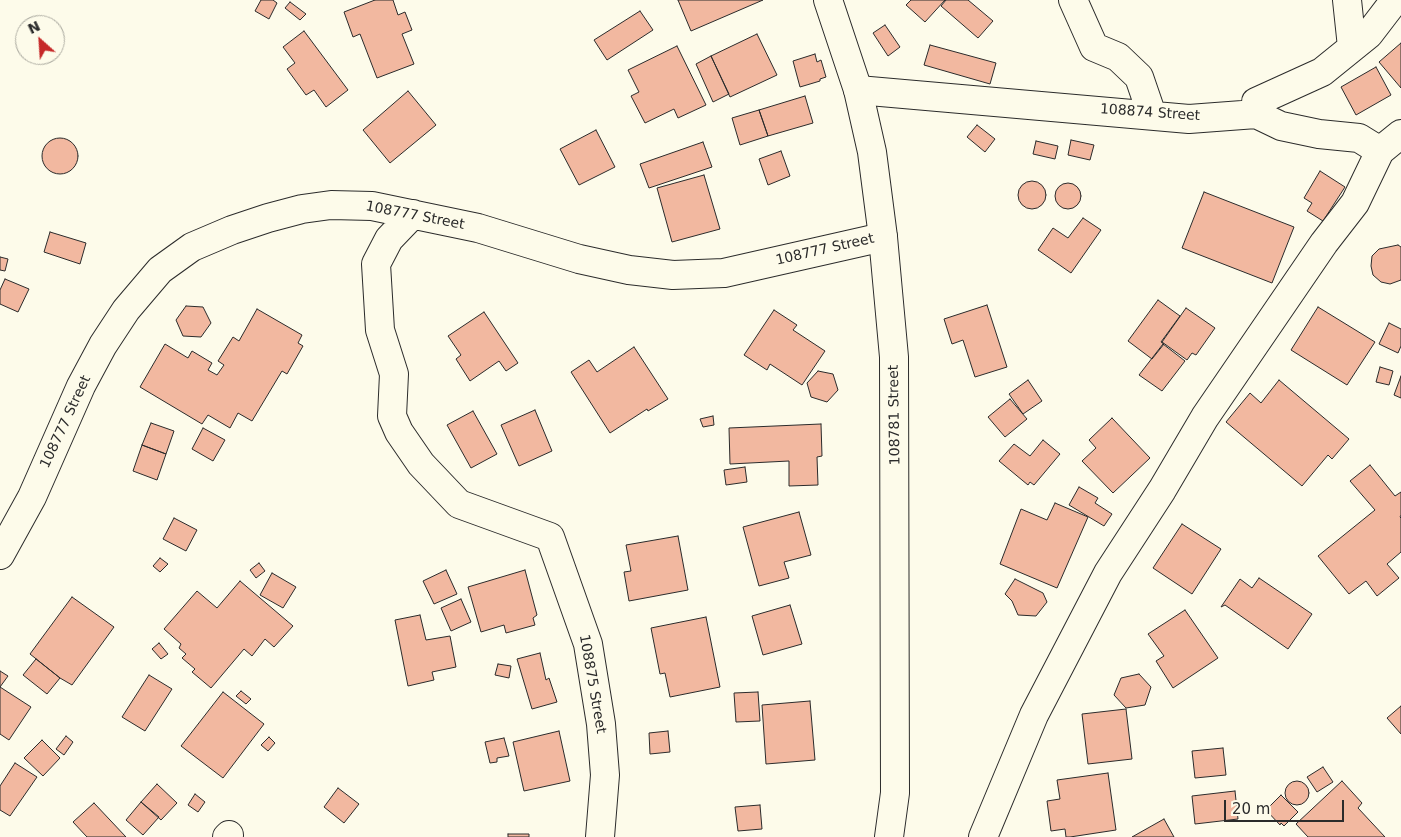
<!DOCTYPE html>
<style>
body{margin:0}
#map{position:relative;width:1401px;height:837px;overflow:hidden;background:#fdfbea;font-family:"DejaVu Sans",sans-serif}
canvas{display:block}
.north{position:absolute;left:15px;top:15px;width:50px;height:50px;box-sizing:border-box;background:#fdfbea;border:1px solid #a9a89e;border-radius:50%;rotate:334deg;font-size:14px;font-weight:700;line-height:20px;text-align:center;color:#2b2b2b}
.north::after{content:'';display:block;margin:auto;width:18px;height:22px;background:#c62828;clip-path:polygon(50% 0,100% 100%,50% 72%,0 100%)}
.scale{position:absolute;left:1224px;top:800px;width:120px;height:22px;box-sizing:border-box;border:2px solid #2b2b2b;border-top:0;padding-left:6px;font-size:15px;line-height:18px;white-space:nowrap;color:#2b2b2b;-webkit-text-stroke:4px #fdfbea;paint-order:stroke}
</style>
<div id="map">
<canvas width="1401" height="837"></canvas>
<div class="north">N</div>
<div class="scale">20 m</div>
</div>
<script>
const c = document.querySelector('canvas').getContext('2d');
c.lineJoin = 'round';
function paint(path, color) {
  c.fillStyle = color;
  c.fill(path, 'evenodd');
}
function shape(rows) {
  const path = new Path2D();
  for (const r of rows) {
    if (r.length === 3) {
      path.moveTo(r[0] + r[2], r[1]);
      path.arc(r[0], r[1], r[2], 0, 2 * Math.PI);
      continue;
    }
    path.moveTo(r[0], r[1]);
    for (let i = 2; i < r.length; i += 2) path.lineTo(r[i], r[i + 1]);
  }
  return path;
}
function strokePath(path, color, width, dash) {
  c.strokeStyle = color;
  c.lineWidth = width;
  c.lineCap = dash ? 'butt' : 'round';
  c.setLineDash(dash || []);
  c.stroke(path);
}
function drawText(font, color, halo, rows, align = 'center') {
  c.font = font + ' "DejaVu Sans",sans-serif';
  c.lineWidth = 4;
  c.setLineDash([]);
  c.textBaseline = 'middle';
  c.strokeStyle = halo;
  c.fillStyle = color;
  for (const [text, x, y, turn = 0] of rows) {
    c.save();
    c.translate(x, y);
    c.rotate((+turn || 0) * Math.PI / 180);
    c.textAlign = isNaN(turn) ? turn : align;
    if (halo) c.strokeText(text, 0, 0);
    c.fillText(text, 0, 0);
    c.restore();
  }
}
const building = shape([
 [261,0,273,0,277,3,269,19,255,11,261,0],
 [375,0,393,0,398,15,405,12,412,30,402,34,414,64,377,78,360,34,353,37,344,12,375,0],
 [678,0,763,0,691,31,678,0],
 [911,0,945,0,925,22,906,5,911,0],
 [946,0,968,0,993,21,978,38,941,6,946,0],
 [290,2,306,14,300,20,285,8,290,2],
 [640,11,653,30,607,60,594,40,640,11],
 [885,25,900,47,888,56,873,33,885,25],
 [304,31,348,90,326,107,314,90,306,95,287,69,295,63,283,47,304,31],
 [757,34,777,75,730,97,711,56,757,34],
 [1401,43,1401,88,1379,62,1401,43],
 [930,45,996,63,990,84,924,65,930,45],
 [677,46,706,105,678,118,674,109,645,123,631,96,639,92,628,70,677,46],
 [815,54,817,62,821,60,826,77,820,79,820,81,800,87,793,61,815,54],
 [711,56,729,94,713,102,696,64,711,56],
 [1376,67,1391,95,1356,115,1341,87,1376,67],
 [408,91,436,125,390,163,363,130,408,91],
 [805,96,813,123,768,136,759,110,805,96],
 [759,110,768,136,740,145,732,118,759,110],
 [977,125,995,139,985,152,967,137,977,125],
 [596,130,615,167,579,185,560,149,596,130],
 [60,156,18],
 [1071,140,1094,145,1090,160,1068,155,1071,140],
 [1036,141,1058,146,1055,159,1033,154,1036,141],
 [703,142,712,167,649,188,640,164,703,142],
 [781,151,790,176,768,185,759,159,781,151],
 [1320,171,1345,187,1323,221,1307,211,1312,203,1304,198,1320,171],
 [704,175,720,229,672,242,657,188,704,175],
 [1032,195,14],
 [1068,196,13],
 [1204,192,1294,227,1272,283,1182,248,1204,192],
 [1083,218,1101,230,1071,273,1038,250,1053,228,1068,238,1083,218],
 [50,232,86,243,80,264,44,252,50,232],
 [1398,245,1401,247,1401,280,1390,284,1381,282,1373,275,1371,266,1372,256,1379,249,1398,245],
 [0,257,8,259,5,271,0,270,0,257],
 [5,279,29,289,18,312,0,304,0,290,5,279],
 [1158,300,1180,316,1161,342,1164,344,1152,359,1128,341,1158,300],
 [987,305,1007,367,975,377,963,340,952,344,944,319,987,305],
 [186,306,203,307,211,323,201,337,183,336,176,320,186,306],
 [1318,307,1375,342,1347,385,1291,350,1318,307],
 [1186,308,1215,328,1196,355,1192,353,1187,360,1162,342,1186,308],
 [257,309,302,335,298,343,303,346,287,374,282,371,252,421,238,413,230,428,208,415,202,424,140,387,165,344,188,358,192,351,212,363,208,370,217,375,224,365,218,361,233,337,239,341,257,309],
 [774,310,797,325,793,330,825,351,802,385,770,364,767,370,744,355,774,310],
 [484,312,518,363,506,371,499,361,470,381,456,359,461,355,448,336,484,312],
 [1389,323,1401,329,1401,346,1398,353,1379,344,1389,323],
 [1163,344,1185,361,1162,391,1139,375,1163,344],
 [634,347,668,399,648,411,647,409,610,433,571,372,589,360,597,372,634,347],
 [1380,367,1393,371,1389,385,1376,382,1380,367],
 [818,371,833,374,838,390,827,402,811,397,807,383,818,371],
 [1401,376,1401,398,1394,395,1401,376],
 [1028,380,1042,401,1023,414,1009,394,1028,380],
 [1279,380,1349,439,1332,459,1328,455,1302,486,1226,422,1250,393,1261,403,1279,380],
 [1010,399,1027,419,1005,437,988,417,1010,399],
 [535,410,552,451,519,466,501,425,535,410],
 [473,411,497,454,471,468,447,425,473,411],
 [713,416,714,425,703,427,700,419,713,416],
 [1112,418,1150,458,1113,493,1082,461,1096,448,1089,440,1112,418],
 [151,423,174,431,166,454,142,445,151,423],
 [821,424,822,456,817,457,818,485,789,486,789,461,730,464,729,428,821,424],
 [203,428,225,440,213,461,192,449,203,428],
 [1043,440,1060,454,1034,485,1030,482,1028,485,999,461,1014,444,1030,456,1043,440],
 [142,445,166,454,157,480,133,471,142,445],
 [1370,465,1395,496,1401,492,1401,515,1400,517,1401,518,1401,552,1387,564,1399,578,1377,596,1366,581,1349,594,1318,556,1375,510,1350,481,1370,465],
 [745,467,747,482,726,485,724,470,745,467],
 [1079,487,1098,498,1095,503,1112,514,1104,526,1069,505,1079,487],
 [1055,503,1088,517,1057,588,1000,564,1021,509,1047,520,1055,503],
 [799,512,811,555,784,562,789,578,759,586,743,527,799,512],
 [174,518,197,530,186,551,163,539,174,518],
 [1182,524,1221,549,1192,594,1153,568,1182,524],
 [678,536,688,590,629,601,624,572,631,571,626,545,678,536],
 [160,558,168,564,160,572,153,566,160,558],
 [259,563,265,571,256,578,250,570,259,563],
 [446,570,457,594,434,604,423,581,446,570],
 [525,570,537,615,533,618,535,625,506,633,504,625,481,632,468,587,525,570],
 [272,573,296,587,283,608,260,595,272,573],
 [1259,578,1312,614,1288,649,1225,605,1221,607,1240,579,1252,588,1259,578],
 [1015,579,1043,593,1047,602,1036,616,1018,615,1012,601,1005,594,1015,579],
 [240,581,293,626,274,647,265,639,252,656,244,649,211,688,192,672,195,669,182,658,186,654,179,648,181,644,164,629,197,591,217,608,240,581],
 [72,597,114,627,72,685,60,678,30,654,72,597],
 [461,599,471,622,451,631,441,608,461,599],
 [790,605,802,644,763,655,752,616,790,605],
 [1185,610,1218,658,1173,688,1156,661,1164,656,1148,634,1185,610],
 [420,615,426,640,450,636,456,667,432,672,434,680,408,686,395,620,420,615],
 [706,617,720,687,670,697,665,673,660,674,651,628,706,617],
 [159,643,168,654,161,659,152,649,159,643],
 [540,653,546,680,549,678,557,702,532,709,517,659,540,653],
 [36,659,60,678,47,694,23,675,36,659],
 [498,664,511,666,509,678,495,675,498,664],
 [0,671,8,676,0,687,31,707,9,740,0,734,0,671],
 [1139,674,1151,687,1145,705,1126,708,1114,695,1121,678,1139,674],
 [149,675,172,689,145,731,122,717,149,675],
 [241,691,251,699,246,704,236,696,241,691],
 [223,692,264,724,223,778,181,746,223,692],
 [758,692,760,721,736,722,734,693,758,692],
 [810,701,815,760,766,764,762,705,810,701],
 [1401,706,1401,734,1387,718,1401,706],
 [1126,709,1132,759,1088,764,1082,714,1126,709],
 [559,731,570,781,524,791,513,742,559,731],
 [668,731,670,752,650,754,649,733,668,731],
 [66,736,73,742,64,755,56,749,66,736],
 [269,737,275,743,268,751,261,745,269,737],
 [504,738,509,756,497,758,497,762,490,763,485,742,504,738],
 [42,740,60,758,43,776,24,758,42,740],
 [1223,748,1226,775,1195,778,1192,751,1223,748],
 [15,763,37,777,10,816,0,810,0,786,15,763],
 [1323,767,1333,782,1317,792,1307,777,1323,767],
 [1108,773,1116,830,1070,837,1066,837,1065,829,1051,831,1047,801,1060,799,1057,780,1108,773],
 [1297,793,12],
 [1342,781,1362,803,1358,808,1385,837,1308,837,1296,824,1342,781],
 [157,784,177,803,161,820,141,802,157,784],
 [338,788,359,804,344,823,324,807,338,788],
 [1235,791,1238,819,1195,824,1192,796,1235,791],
 [195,794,205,802,198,812,188,805,195,794],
 [1281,795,1298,812,1284,826,1281,823,1280,825,1266,810,1281,795],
 [141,802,159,817,143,835,126,820,141,802],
 [94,803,126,837,87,837,73,822,94,803],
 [760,805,762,829,738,831,735,807,760,805],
 [1164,819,1174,837,1132,837,1164,819],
 [508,834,529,834,529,837,508,837,508,834]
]);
const street = shape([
 [1073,0,1094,47,1118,57,1139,77,1152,115],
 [1347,0,1352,47],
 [858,90,1189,119,1256,114,1256,102,1322,72,1369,34,1395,0],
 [1256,114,1281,126,1319,134,1359,138,1380,151,1401,134],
 [413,214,389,239,376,264,380,330,394,374,392,416,399,432,421,464,459,504,550,537,588,644,601,724,605,775,600,837],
 [0,555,32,497,81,386,103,345,126,310,160,270,192,247,232,230,268,218,302,209,331,205,372,206,478,228,579,259,629,270,673,275,724,273,883,237],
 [227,837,229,835],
 [983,837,1034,715,1108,573,1162,490,1205,417,1324,243,1355,203,1380,151]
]);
const secondary = shape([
 [828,0,858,90,872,152,883,237,894,357,895,793,889,837]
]);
const streetNames = [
 ["108874 Street",1150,113,4],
 ["108777 Street",415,216,11],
 ["108777 Street",825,250,-13],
 ["108781 Street",895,415,-91],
 ["108777 Street",66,422,-65],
 ["108875 Street",592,684,80]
];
paint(building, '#f2b8a0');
strokePath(building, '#2b2b2b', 1);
strokePath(street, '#2b2b2b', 30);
strokePath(secondary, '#2b2b2b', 30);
strokePath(street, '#fdfbea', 28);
strokePath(secondary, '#fdfbea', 28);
drawText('14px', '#2b2b2b', '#fdfbea', streetNames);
</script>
